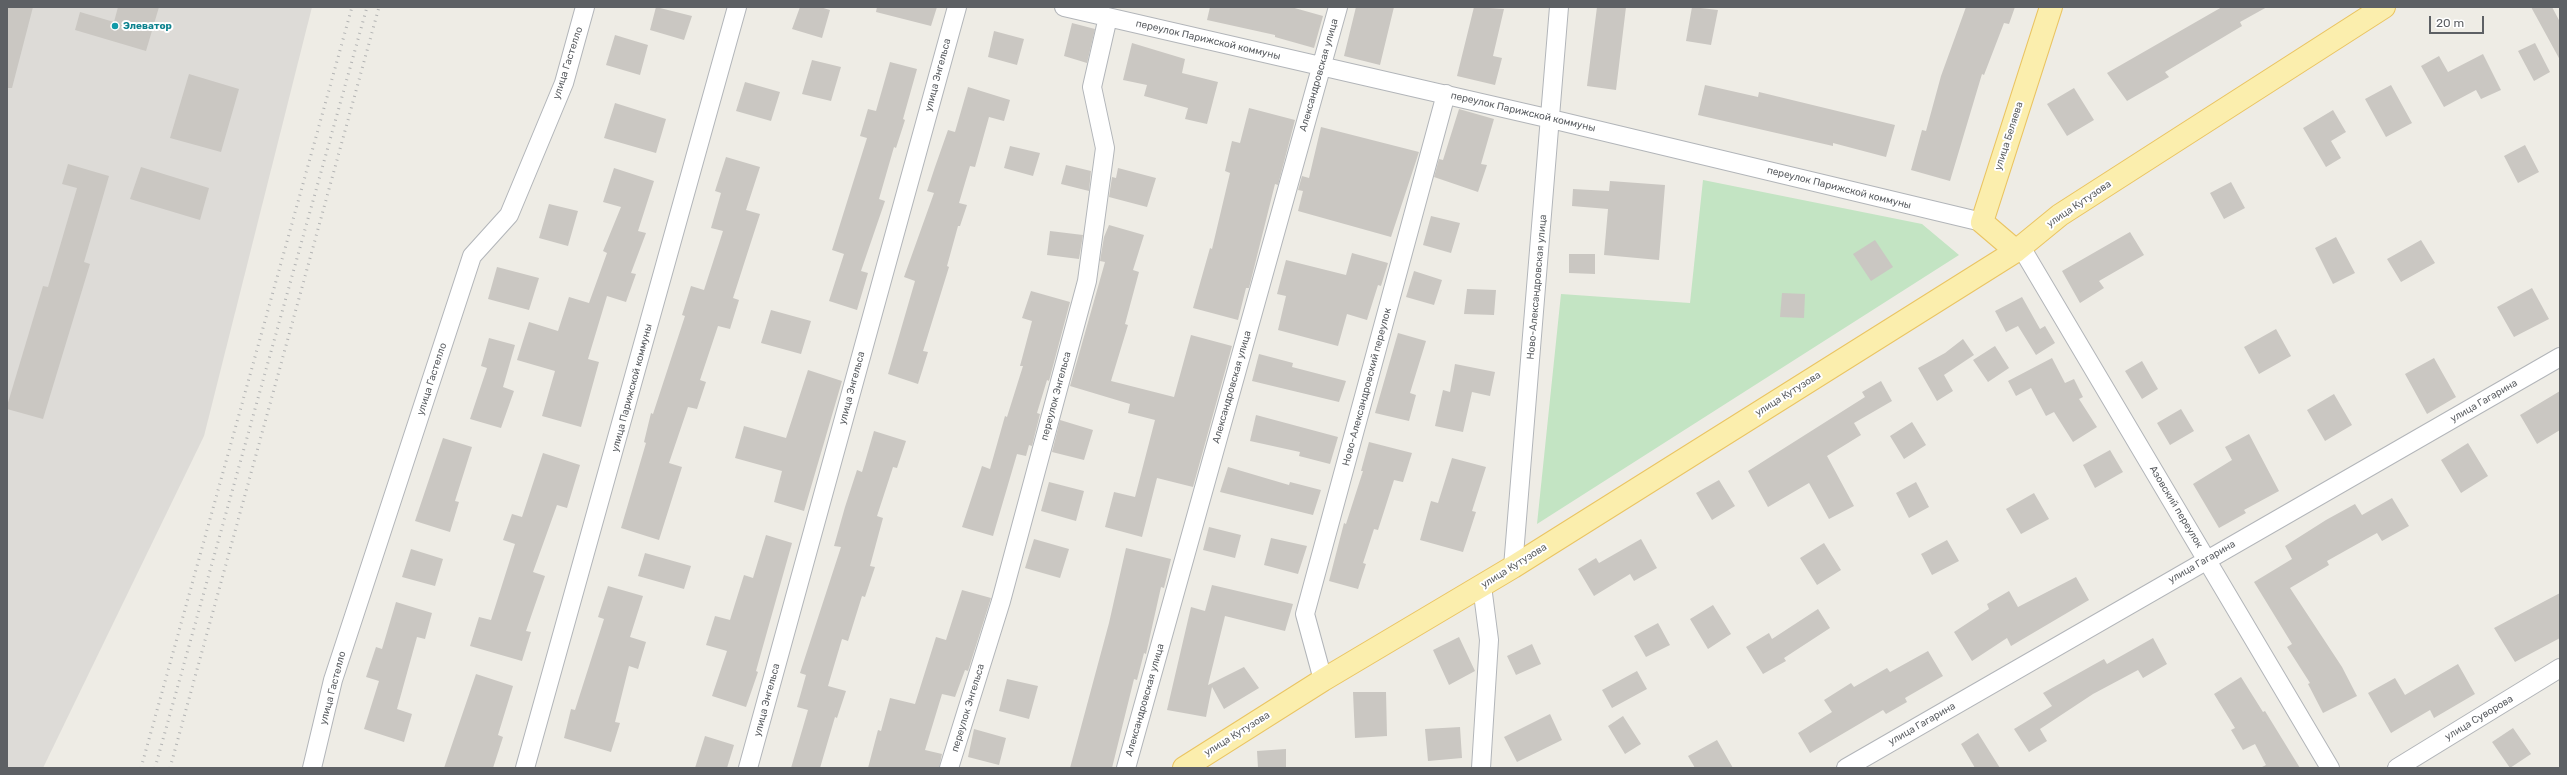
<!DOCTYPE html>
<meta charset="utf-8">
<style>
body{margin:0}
#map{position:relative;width:2567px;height:775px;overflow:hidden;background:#eeece5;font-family:Rubik,sans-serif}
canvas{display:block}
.frame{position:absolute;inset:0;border:8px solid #5d6064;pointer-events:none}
.scale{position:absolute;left:2429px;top:16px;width:55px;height:18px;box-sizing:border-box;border:2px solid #5d6064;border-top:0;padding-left:5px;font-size:12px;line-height:14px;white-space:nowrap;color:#5d6064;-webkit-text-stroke:3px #fff;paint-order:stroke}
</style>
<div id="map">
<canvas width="2567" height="775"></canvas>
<div class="frame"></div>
<div class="scale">20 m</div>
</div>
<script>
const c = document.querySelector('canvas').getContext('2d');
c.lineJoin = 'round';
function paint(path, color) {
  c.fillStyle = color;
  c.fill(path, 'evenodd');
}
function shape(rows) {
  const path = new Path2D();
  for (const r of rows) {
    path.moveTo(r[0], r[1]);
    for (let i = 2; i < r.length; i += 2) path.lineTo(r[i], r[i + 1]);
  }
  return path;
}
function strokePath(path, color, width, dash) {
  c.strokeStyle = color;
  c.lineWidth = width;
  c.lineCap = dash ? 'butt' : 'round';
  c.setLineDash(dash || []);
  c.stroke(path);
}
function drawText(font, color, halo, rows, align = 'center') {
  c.font = font + ' Rubik,sans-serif';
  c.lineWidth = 4;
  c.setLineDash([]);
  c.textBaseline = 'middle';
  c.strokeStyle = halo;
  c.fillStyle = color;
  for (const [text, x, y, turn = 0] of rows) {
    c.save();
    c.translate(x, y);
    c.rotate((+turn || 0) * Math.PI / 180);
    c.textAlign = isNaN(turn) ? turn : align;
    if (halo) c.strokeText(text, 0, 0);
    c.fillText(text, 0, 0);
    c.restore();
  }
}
const industrial = shape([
 [7,7,312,7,204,436,43,768,7,768]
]);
const green = shape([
 [1703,180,1922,224,1959,255,1537,524,1561,294,1690,303]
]);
const building = shape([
 [7,7,33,7,12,88,7,88],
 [118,7,159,7,146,51,75,30,80,12,114,22],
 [656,7,692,16,684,40,650,30],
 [800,7,820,7,830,10,822,38,792,29],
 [877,7,937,7,931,26,876,12],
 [1210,7,1291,7,1323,16,1314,48,1275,37,1275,35,1207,20],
 [1356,7,1394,7,1380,65,1344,56],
 [1474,7,1504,9,1493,56,1502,58,1495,85,1457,76],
 [1597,7,1626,7,1616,90,1587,86],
 [1692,7,1718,10,1711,45,1686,41],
 [1966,7,2015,7,2009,24,2004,23,1984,75,1982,74,1950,181,1911,170,1922,130,1926,131,1941,76],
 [2222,7,2267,7,2240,22,2242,26,2165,72,2169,77,2127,101,2107,73],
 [2531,7,2552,7,2560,22,2560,60],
 [1072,23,1095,29,1087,63,1064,56],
 [994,31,1024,39,1017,65,988,57],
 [615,35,648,45,640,75,606,65],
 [1132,43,1185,59,1182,73,1218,82,1207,124,1185,119,1188,108,1144,96,1147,85,1123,80],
 [2535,43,2550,72,2534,81,2518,51],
 [2483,54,2501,90,2481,99,2476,90,2444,107,2421,66,2439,56,2448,72],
 [812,60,841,67,831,101,802,94],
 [890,62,917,69,903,119,905,120,896,148,894,147,879,199,885,201,861,271,868,273,857,310,829,301,844,254,832,250,867,138,860,136,868,109,876,111],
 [189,74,239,89,221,152,170,138],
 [745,82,780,92,771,121,736,111],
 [1705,85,1758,97,1759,92,1895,125,1886,157,1833,143,1833,146,1698,115],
 [2391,85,2412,123,2386,137,2365,99],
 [968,87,1010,100,1004,121,989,117,975,167,970,166,959,203,967,205,960,226,958,226,947,266,949,267,923,351,928,352,918,384,888,374,915,281,904,277,934,193,927,191,935,167,948,130,955,132],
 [2074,88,2094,120,2067,136,2047,104],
 [615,103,666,119,656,153,604,138],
 [1249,108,1295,120,1278,185,1275,184,1249,288,1246,288,1238,320,1193,308,1210,248,1212,249,1230,173,1225,171,1232,141,1240,143],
 [1459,109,1494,119,1481,164,1487,165,1478,192,1434,177,1439,159,1443,160],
 [2333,110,2346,132,2331,141,2341,158,2326,167,2303,128],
 [1321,127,1419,152,1391,237,1298,211,1303,191,1298,190,1302,176,1309,178],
 [2525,145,2539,172,2518,183,2504,156],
 [1010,146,1040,153,1033,176,1004,168],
 [726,157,760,167,746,210,760,214,733,298,739,300,730,329,718,326,700,380,706,382,697,409,688,407,669,463,682,467,659,540,621,528,646,443,644,442,651,413,653,414,685,316,682,315,691,286,704,290,723,231,711,228,721,193,715,191],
 [68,164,109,176,84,262,90,264,43,419,7,409,7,406,43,286,48,287,77,188,62,184],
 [1066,165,1091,171,1089,191,1061,184],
 [141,167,209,188,200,220,130,199],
 [614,168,654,181,638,231,646,233,631,273,636,274,626,302,607,296,588,359,599,362,581,427,542,416,555,371,517,360,529,322,558,331,569,297,589,303,607,253,603,251,621,207,603,202],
 [1118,168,1156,178,1147,207,1109,197,1112,177,1116,178],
 [1610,181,1665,185,1659,260,1604,255,1608,209,1572,206,1573,189,1609,191],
 [2231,182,2245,208,2224,219,2210,193],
 [549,204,578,211,568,246,539,238],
 [1431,216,1460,223,1451,253,1423,245],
 [1109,225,1144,235,1133,270,1139,272,1125,324,1128,325,1111,381,1174,397,1191,335,1232,346,1193,487,1157,478,1142,537,1105,527,1114,492,1135,497,1155,420,1128,413,1130,404,1070,386,1105,262,1100,261,1104,237],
 [1050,231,1083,235,1079,259,1047,255],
 [2130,232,2144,255,2099,281,2104,288,2080,303,2062,271],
 [2336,237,2355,273,2333,284,2315,248],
 [1875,240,1893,267,1871,281,1853,254],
 [2421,240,2435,263,2401,282,2387,259],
 [1352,253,1388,263,1381,286,1378,285,1367,320,1347,314,1338,346,1278,330,1286,296,1277,294,1286,260,1346,275],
 [1569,254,1595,254,1595,274,1569,273],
 [497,267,539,278,529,310,488,299],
 [1414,271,1442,280,1434,305,1406,297],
 [2532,288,2549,319,2514,337,2497,307],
 [1467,289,1496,290,1494,315,1464,314],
 [1031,291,1070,302,1049,381,1047,380,1037,413,1040,414,1032,446,1029,445,1026,456,1017,454,993,536,962,527,982,466,990,469,1005,416,1007,417,1023,366,1020,366,1032,321,1022,318],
 [1782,293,1805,294,1804,318,1780,317],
 [2022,297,2040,329,2045,326,2055,343,2036,355,2018,326,2006,332,1995,311],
 [771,310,811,321,801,354,761,343],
 [2276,329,2291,356,2259,374,2244,347],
 [1398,333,1426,341,1410,393,1416,395,1409,421,1375,413],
 [489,338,515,345,503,387,514,391,501,428,470,419,487,368,481,366],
 [1963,339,1974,355,1944,375,1953,391,1937,401,1918,368,1945,353],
 [1995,346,2009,368,1988,382,1973,360],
 [1259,354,1293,363,1292,367,1346,381,1339,402,1252,381],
 [2052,358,2065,383,2074,379,2083,397,2079,399,2097,427,2073,442,2054,412,2046,416,2031,388,2016,396,2008,381],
 [2434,358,2456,397,2427,414,2405,374],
 [2142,361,2158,389,2142,399,2125,371],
 [1455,364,1495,372,1490,396,1472,392,1463,432,1435,426,1443,390,1450,392],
 [808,370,842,381,804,511,774,502,782,471,735,458,744,426,786,438],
 [1881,381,1892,401,1854,423,1861,435,1827,456,1854,506,1829,519,1809,483,1768,507,1748,471,1865,397,1862,392],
 [2560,391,2560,430,2537,444,2520,415],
 [2334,394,2352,425,2325,441,2307,410],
 [2181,409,2194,431,2170,445,2157,423],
 [1256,415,1338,437,1330,464,1299,456,1300,452,1250,441],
 [1060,420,1093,430,1084,460,1052,452],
 [1912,422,1926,445,1904,459,1890,436],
 [874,431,906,441,897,468,893,467,877,516,883,518,870,566,875,567,865,597,862,596,848,641,842,639,828,686,846,691,837,718,835,717,820,768,791,768,808,710,797,707,806,675,800,673,841,547,834,546,845,507,857,470,862,472],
 [2249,434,2279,491,2244,510,2246,513,2219,528,2193,484,2232,460,2225,447],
 [443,438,472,447,455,501,459,502,450,532,415,521],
 [1369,442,1412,453,1403,482,1394,480,1378,530,1374,529,1363,563,1366,564,1358,589,1329,581,1344,523,1346,524,1363,471,1361,471],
 [2468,443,2488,476,2461,493,2441,460],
 [2110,450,2123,472,2095,488,2083,465],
 [543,453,580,465,567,508,557,505,533,572,545,576,526,631,531,632,522,661,470,646,479,617,491,620,515,544,503,540,512,514,522,517],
 [1452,458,1486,467,1472,511,1476,512,1463,552,1420,540,1431,501,1438,503],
 [1228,467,1289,485,1290,482,1321,490,1313,515,1220,492],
 [1719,480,1735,506,1712,520,1696,493],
 [1049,482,1084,491,1076,521,1041,511],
 [1916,482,1929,507,1909,518,1896,493],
 [2034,493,2049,519,2021,534,2006,509],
 [2392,498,2409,526,2382,541,2377,533,2327,561,2329,565,2290,588,2342,667,2357,696,2323,713,2308,684,2310,683,2287,647,2292,644,2254,582,2292,559,2285,546,2326,520,2355,504,2362,515],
 [1209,527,1241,535,1235,558,1203,550],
 [766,535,792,543,756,671,758,672,746,707,712,696,727,651,706,645,715,616,730,620,744,575,753,578],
 [1271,538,1307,546,1298,574,1264,565],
 [1034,539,1069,549,1060,578,1025,568],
 [1641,539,1657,568,1634,581,1630,574,1594,596,1578,569,1596,558,1599,563],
 [1947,540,1959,561,1932,575,1921,554],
 [1824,543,1841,570,1817,585,1800,558],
 [1126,548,1171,559,1164,588,1161,587,1146,654,1144,653,1137,680,1134,679,1112,768,1070,768,1109,623],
 [411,549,443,559,435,586,402,577],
 [645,553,691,566,684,589,638,576],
 [2076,577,2089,600,2011,646,2007,638,1972,661,1954,632,1989,609,1987,604,2009,591,2018,607],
 [1212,585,1293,604,1285,631,1225,616,1208,685,1244,667,1259,688,1224,709,1212,687,1206,717,1167,710,1191,607,1205,611],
 [608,586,643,596,630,637,646,642,638,669,629,666,615,722,620,723,611,752,564,738,571,709,575,710,604,619,598,617],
 [962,590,991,598,968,671,965,670,955,697,942,694,925,750,942,754,939,768,868,768,878,730,881,731,890,698,915,704,936,637,946,640],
 [2560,593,2560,638,2515,662,2494,628],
 [396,602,432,613,425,639,417,637,397,709,412,714,404,742,364,729,379,681,366,677,376,647,382,649],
 [1713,605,1731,634,1708,649,1690,619],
 [1818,609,1830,628,1784,658,1786,661,1763,674,1746,647,1769,633,1772,639],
 [1658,623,1670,645,1646,657,1634,636],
 [1459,637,1475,671,1449,685,1433,650],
 [2153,638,2167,664,2143,678,2138,670,2093,694,2040,729,2047,741,2029,752,2014,729,2052,706,2043,693,2104,659,2107,664],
 [1532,644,1541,664,1516,675,1507,656],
 [1928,651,1943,676,1905,698,1907,702,1886,714,1883,710,1810,753,1798,733,1832,712,1824,700,1851,683,1854,687,1887,668,1890,672],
 [2458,664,2475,694,2434,718,2430,710,2391,733,2368,693,2395,678,2405,695],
 [1637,671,1647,689,1612,708,1602,690],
 [476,674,513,686,498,735,503,737,493,768,444,768],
 [2241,677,2263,712,2265,711,2300,768,2260,768,2266,765,2255,744,2243,750,2231,730,2235,728,2214,694],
 [1007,679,1038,686,1029,719,999,711],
 [1353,692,1386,692,1387,736,1355,738],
 [1550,714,1562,740,1517,762,1504,737],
 [1623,716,1641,744,1625,754,1608,726],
 [1460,727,1462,758,1428,761,1425,729],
 [2513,728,2531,754,2510,768,2492,742],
 [974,729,1006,738,999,765,968,757],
 [1978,733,2000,768,1975,768,1961,744],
 [705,736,734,745,727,768,695,768],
 [1717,740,1733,768,1695,768,1688,756],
 [1286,749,1286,768,1258,768,1257,751]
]);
const minor = shape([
 [1064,7,1551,119,1982,222],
 [2021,247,2330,768],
 [1513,567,1559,7],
 [1323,680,1305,614,1446,94],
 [312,768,333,680,472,256,509,215,564,83,585,7],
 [525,768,737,7],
 [748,768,957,7],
 [949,768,1001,601,1087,281,1105,148,1092,87,1108,17],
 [1126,768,1338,7],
 [1481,768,1489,640,1482,586],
 [1846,768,2560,357],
 [2397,768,2560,668]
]);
const major = shape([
 [2016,251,1982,222,2051,7],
 [1184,768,1323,680,1513,567,2016,251,2060,215,2384,7]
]);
const rail = shape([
 [141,768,352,7],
 [155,768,367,7],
 [170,768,379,7]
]);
const markers = [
 [115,26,4,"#0f9aa8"]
];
const cultureNames = [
 ["Элеватор",123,26]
];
const streetNames = [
 ["переулок Парижской коммуны",1208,40,13],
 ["улица Гастелло",568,63,-72],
 ["улица Энгельса",938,75,-75],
 ["Александровская улица",1319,75,-74],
 ["переулок Парижской коммуны",1523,112,13],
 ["улица Беляева",2009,136,-72],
 ["переулок Парижской коммуны",1839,188,14],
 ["улица Кутузова",2079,204,-34],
 ["Ново-Александровская улица",1537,287,-85],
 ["улица Гастелло",432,379,-72],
 ["Александровская улица",1232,387,-74],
 ["Ново-Александровский переулок",1367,387,-75],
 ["улица Парижской коммуны",632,388,-75],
 ["улица Энгельса",852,388,-75],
 ["улица Кутузова",1788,394,-32],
 ["переулок Энгельса",1056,396,-75],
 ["улица Гагарина",2484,401,-30],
 ["Азовский переулок",2176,507,59],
 ["улица Гагарина",2202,562,-30],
 ["улица Кутузова",1514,566,-32],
 ["улица Гастелло",333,688,-75],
 ["улица Энгельса",767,700,-75],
 ["Александровская улица",1145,700,-74],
 ["переулок Энгельса",968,708,-73],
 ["улица Суворова",2479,718,-31],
 ["улица Гагарина",1922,724,-30],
 ["улица Кутузова",1237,734,-32]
];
paint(industrial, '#dddbd7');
paint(green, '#c3e4c3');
paint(building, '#cac7c2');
strokePath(minor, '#b2b5b9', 20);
strokePath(major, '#eac462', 24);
strokePath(minor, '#fff', 18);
strokePath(major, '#fbeead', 22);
strokePath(rail, '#b3b4b4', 3, [1, 5]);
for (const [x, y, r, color] of markers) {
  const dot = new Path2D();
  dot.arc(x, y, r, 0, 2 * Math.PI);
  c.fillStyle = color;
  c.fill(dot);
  strokePath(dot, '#fff', 1.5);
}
drawText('bold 10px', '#0d838f', '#fff', cultureNames, 'left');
drawText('10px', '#5d6064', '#fff', streetNames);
</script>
